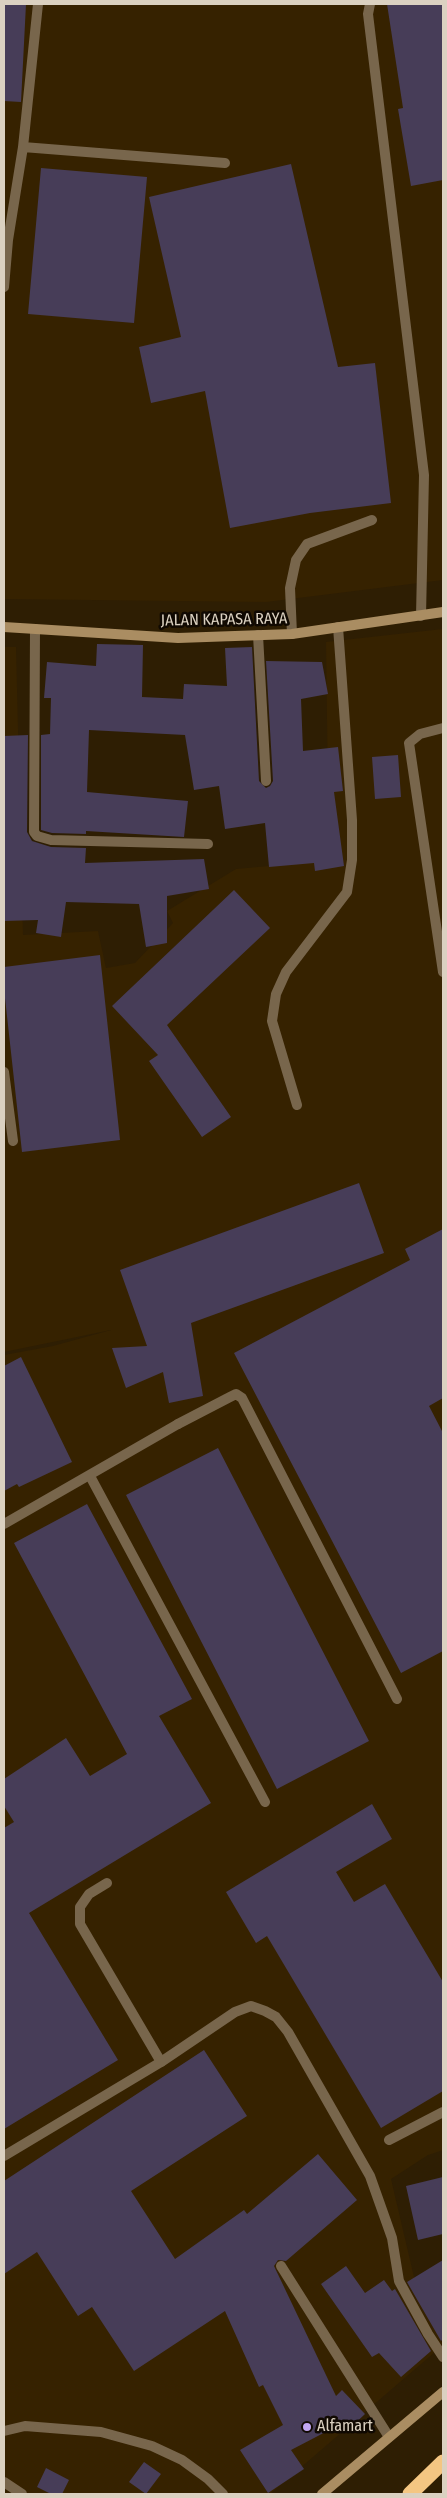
<!DOCTYPE html>
<style>
body{margin:0}
#map{position:relative;width:447px;height:2498px;overflow:hidden;background:#2e1e03;font-family:"Fira Sans Condensed",sans-serif}
canvas{display:block}
.frame{position:absolute;inset:0;border:5px solid #dbd1c1;pointer-events:none}
</style>
<div id="map">
<canvas width="447" height="2498"></canvas>
<div class="frame"></div>
</div>
<script>
const c = document.querySelector('canvas').getContext('2d');
c.lineJoin = 'round';
function paint(path, color) {
  c.fillStyle = color;
  c.fill(path, 'evenodd');
}
function shape(rows) {
  const path = new Path2D();
  for (const r of rows) {
    path.moveTo(r[0], r[1]);
    for (let i = 2; i < r.length; i += 2) path.lineTo(r[i], r[i + 1]);
  }
  return path;
}
function strokePath(path, color, width, dash) {
  c.strokeStyle = color;
  c.lineWidth = width;
  c.lineCap = dash ? 'butt' : 'round';
  c.setLineDash(dash || []);
  c.stroke(path);
}
function drawText(font, color, halo, rows, align = 'center') {
  c.font = font + ' "Fira Sans Condensed",sans-serif';
  c.lineWidth = 5;
  c.setLineDash([]);
  c.textBaseline = 'middle';
  c.strokeStyle = halo;
  c.fillStyle = color;
  for (const [text, x, y, turn = 0] of rows) {
    c.save();
    c.translate(x, y);
    c.rotate((+turn || 0) * Math.PI / 180);
    c.textAlign = isNaN(turn) ? turn : align;
    if (halo) c.strokeText(text, 0, 0);
    c.fillText(text, 0, 0);
    c.restore();
  }
}
const built = shape([
 [4,4,443,4,443,580,266,602,4,599],
 [443,629,443,2150,428,2155,391,2179,414,2277,443,2345,270,2494,4,2494,4,1355,53,1346,111,1330,4,1352,4,647,16,647,23,935,98,931,106,968,135,963,173,923,167,911,236,869,333,860,328,796,326,642]
]);
const building = shape([
 [4,4,26,4,21,102,4,101],
 [387,4,443,4,443,180,411,186,398,109,403,108],
 [291,164,338,367,375,363,391,503,310,513,230,528,205,391,151,403,139,347,181,337,149,197],
 [41,168,147,177,134,323,28,314],
 [97,644,143,645,142,697,183,699,184,684,227,686,225,648,252,647,259,781,266,788,270,786,273,781,266,661,322,662,328,694,301,699,303,751,338,747,343,791,334,792,344,866,315,871,314,863,269,867,265,823,225,829,219,786,194,790,185,735,89,730,87,792,188,801,184,837,86,831,86,834,52,833,41,830,41,735,50,734,51,698,44,698,47,662,96,666],
 [28,735,27,832,32,841,51,847,86,848,85,863,204,859,209,889,167,896,167,943,146,947,139,904,66,902,61,937,36,933,38,920,4,921,4,736],
 [398,755,401,797,375,799,372,757],
 [234,890,270,928,167,1025,231,1117,202,1137,149,1061,158,1055,112,1006],
 [100,955,120,1140,22,1152,4,989,4,967],
 [359,1183,384,1253,191,1323,203,1396,169,1403,163,1372,126,1388,112,1348,147,1346,120,1270],
 [443,1229,443,1398,429,1406,443,1433,443,1651,401,1673,234,1353,410,1260,405,1249],
 [21,1357,72,1462,19,1487,17,1484,4,1491,4,1366],
 [218,1448,369,1741,277,1789,126,1495],
 [87,1504,192,1699,159,1716,211,1803,29,1913,118,2060,4,2129,4,1828,14,1822,4,1806,4,1779,66,1738,90,1776,127,1754,14,1543],
 [372,1804,392,1839,336,1872,354,1902,385,1884,443,1982,443,2091,381,2128,267,1936,256,1943,226,1892],
 [204,2050,247,2116,131,2191,175,2259,244,2210,247,2214,318,2154,357,2200,286,2261,278,2260,274,2266,336,2396,342,2390,365,2414,346,2432,339,2425,291,2450,304,2469,268,2493,240,2450,283,2425,263,2385,259,2387,225,2311,134,2371,92,2307,78,2316,37,2252,4,2274,4,2181],
 [443,2177,443,2234,418,2240,406,2186],
 [443,2260,443,2339,441,2341,407,2282],
 [346,2266,365,2293,384,2280,392,2291,395,2289,431,2351,401,2377,379,2353,372,2357,321,2284],
 [144,2462,161,2474,146,2494,129,2482],
 [46,2468,69,2480,62,2494,51,2494,37,2487]
]);
const lane = shape([
 [370,4,368,14,424,475,421,616],
 [23,147,225,163],
 [4,287,8,240,23,147,38,4],
 [292,634,290,588,296,560,307,544,372,520],
 [258,635,266,781],
 [443,728,420,734,409,743,443,972],
 [4,1072,13,1141],
 [297,1105,272,1021,276,994,286,972,347,892,352,860,352,820,338,627],
 [178,1424,230,1397,236,1394,242,1398,397,1699],
 [90,1476,265,1802],
 [107,1883,89,1894,80,1907,80,1924,161,2062],
 [389,2140,443,2112],
 [281,2266,389,2437],
 [4,2431,25,2426,101,2432,152,2446,182,2460,208,2479,223,2494],
 [4,2482,22,2494]
]);
const street = shape([
 [35,629,34,832,37,836,51,840,208,844],
 [4,1524,178,1424],
 [4,2156,161,2062,235,2012,251,2006,265,2011,276,2017,288,2032,370,2176,392,2238,399,2281,428,2334,443,2357]
]);
const secondary = shape([
 [4,627,178,638,292,634,443,612],
 [322,2494,443,2392]
]);
const highway = shape([
 [410,2494,443,2462]
]);
const markers = [
 [307,2427,5,"#c2a7f2"]
];
const streetNames = [
 ["JALAN KAPASA RAYA",224,620,-1]
];
const poiNames = [
 ["Alfamart",317,2427]
];
paint(built, '#362200');
paint(building, '#473d58');
strokePath(lane, '#78664c', 10);
strokePath(street, '#78664c', 10);
strokePath(secondary, '#aa8d62', 10);
strokePath(highway, '#f4c682', 15);
for (const [x, y, r, color] of markers) {
  const dot = new Path2D();
  dot.arc(x, y, r, 0, 2 * Math.PI);
  c.fillStyle = color;
  c.fill(dot);
  strokePath(dot, '#100902', 2);
}
drawText('16px', '#dbd1c1', '#100902', streetNames);
drawText('16px', '#dbd1c1', '#100902', poiNames, 'left');
</script>
